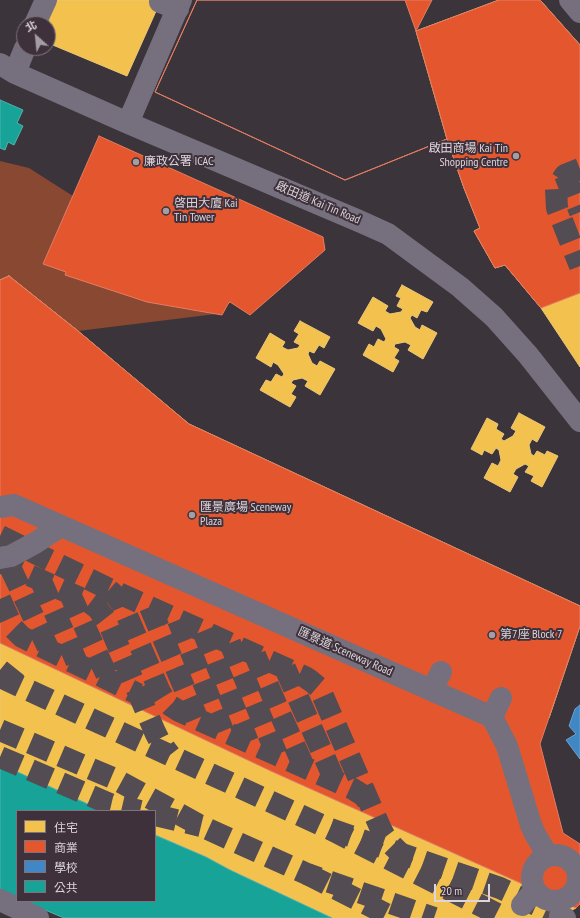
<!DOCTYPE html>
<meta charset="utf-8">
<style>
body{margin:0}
#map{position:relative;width:580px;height:918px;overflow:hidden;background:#3b343a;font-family:"PT Sans Narrow","Noto Sans TC",sans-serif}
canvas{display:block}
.legend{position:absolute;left:16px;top:810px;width:140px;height:92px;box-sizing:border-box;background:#3e313b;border:1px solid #7e737b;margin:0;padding:5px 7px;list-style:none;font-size:12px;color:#ddd5db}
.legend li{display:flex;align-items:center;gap:8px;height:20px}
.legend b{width:20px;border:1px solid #7e737b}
.north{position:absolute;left:16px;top:16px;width:40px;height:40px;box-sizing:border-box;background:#3e313b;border:1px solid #7e737b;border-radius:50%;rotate:333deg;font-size:11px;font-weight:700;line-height:16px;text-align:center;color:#ddd5db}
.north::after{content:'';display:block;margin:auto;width:14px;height:18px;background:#a49da3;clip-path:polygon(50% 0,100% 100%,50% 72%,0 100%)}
.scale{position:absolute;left:434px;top:884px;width:56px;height:18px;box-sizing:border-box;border:2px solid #ddd5db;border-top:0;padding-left:5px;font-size:12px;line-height:14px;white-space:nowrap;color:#ddd5db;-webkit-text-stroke:3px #3e313b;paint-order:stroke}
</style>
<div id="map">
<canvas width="580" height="918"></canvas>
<ul class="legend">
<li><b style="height:11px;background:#f2c14e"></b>住宅</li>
<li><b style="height:11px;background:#e4572e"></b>商業</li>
<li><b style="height:11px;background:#3f88c5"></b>學校</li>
<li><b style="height:11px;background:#17a398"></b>公共</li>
</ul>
<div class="north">北</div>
<div class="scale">20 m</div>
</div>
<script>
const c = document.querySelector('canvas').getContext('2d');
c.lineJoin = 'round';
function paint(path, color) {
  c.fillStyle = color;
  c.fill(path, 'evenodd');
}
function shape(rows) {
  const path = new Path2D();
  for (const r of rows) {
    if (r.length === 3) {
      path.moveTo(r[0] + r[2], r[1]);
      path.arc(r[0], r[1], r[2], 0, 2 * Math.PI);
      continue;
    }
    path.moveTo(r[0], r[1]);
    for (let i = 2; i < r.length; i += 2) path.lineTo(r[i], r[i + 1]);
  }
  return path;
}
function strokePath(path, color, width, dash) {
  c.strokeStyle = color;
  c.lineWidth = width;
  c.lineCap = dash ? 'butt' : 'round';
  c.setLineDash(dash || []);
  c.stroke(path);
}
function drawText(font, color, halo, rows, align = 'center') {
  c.font = font + ' "PT Sans Narrow","Noto Sans TC",sans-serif';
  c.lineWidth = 4;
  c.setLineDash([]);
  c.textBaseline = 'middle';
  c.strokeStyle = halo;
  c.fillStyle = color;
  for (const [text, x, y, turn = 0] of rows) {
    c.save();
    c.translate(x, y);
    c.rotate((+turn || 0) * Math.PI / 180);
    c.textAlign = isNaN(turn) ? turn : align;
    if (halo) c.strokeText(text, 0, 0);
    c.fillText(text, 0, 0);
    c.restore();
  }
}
const forest = shape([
 [0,161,29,168,73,196,43,264,125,292,228,304,216,314,78,331,0,280]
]);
const homes = shape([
 [56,0,161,0,127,76,48,43,48,24,46,24,56,0],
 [499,0,540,0,580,45,580,367,541,308,505,265,495,268,474,231,480,228,464,188,447,139,416,31,499,0],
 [552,57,557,69,553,70,557,79,562,77,568,91,562,93,565,100,572,103,580,99,580,125,578,131,580,137,580,178,568,183,563,170,567,168,564,160,558,162,553,148,558,146,555,139,549,136,540,140,541,142,523,149,521,143,517,145,511,130,515,129,512,123,530,116,531,118,541,115,543,108,540,101,535,103,530,90,535,87,532,79,528,80,523,68,552,57],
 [115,161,151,176,144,192,160,199,146,233,129,226,123,240,87,225,93,211,79,205,93,172,108,178,115,161],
 [189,193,224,208,218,224,235,231,220,264,203,257,197,272,161,257,167,243,153,237,167,203,182,210,189,193],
 [9,276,78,331,189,424,580,606,580,626,549,718,0,480,0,280,9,276],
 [402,285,433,302,427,312,421,310,417,318,412,315,410,318,415,327,420,330,422,325,437,333,423,359,408,350,411,345,405,342,395,344,394,347,399,350,394,358,399,361,393,372,363,355,369,344,374,347,378,339,384,342,386,339,381,329,376,326,373,331,358,323,373,297,388,306,385,311,390,314,401,312,403,309,397,306,401,298,396,296,402,285],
 [300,321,330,337,324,348,319,345,314,353,309,351,308,354,312,363,317,366,320,361,335,369,320,395,305,386,308,381,302,378,293,380,291,383,296,386,291,394,296,397,290,407,260,390,266,380,271,382,276,374,282,377,284,374,278,365,273,362,271,367,256,358,270,333,285,342,282,347,288,350,298,348,300,345,294,342,299,334,294,331,300,321],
 [3,369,19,376,10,399,15,401,25,379,41,387,34,403,39,412,52,419,46,435,24,424,22,430,46,442,40,457,21,449,12,453,4,472,0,470,0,376,3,369],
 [95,409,111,417,102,439,108,442,117,419,133,427,126,443,131,452,144,459,138,475,116,465,114,471,138,483,131,498,113,490,103,493,96,512,81,505,92,479,86,477,76,503,61,496,68,477,63,467,46,459,53,442,77,454,80,448,58,438,64,422,80,429,88,425,95,409],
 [519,413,545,427,537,442,532,439,529,445,531,454,534,456,537,451,545,455,547,451,558,456,542,487,531,481,534,476,525,472,529,466,525,464,516,469,513,474,518,477,510,492,484,478,492,463,498,466,501,460,499,450,496,448,492,454,484,450,482,455,471,449,487,418,498,424,496,429,504,434,501,439,504,441,513,436,516,431,511,428,519,413],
 [186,450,202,458,193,480,199,483,208,460,224,468,218,484,222,493,236,500,229,517,208,506,205,512,229,524,222,540,204,531,195,534,187,553,173,546,183,520,178,518,167,544,152,537,159,518,154,508,137,500,144,484,169,495,171,489,150,479,156,463,171,470,180,466,186,450],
 [286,495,302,503,293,525,299,528,308,505,324,513,318,529,322,538,336,545,329,561,307,550,305,557,329,568,323,584,304,576,295,579,287,598,273,591,283,565,277,563,267,589,252,582,259,563,254,553,237,545,244,528,269,540,271,534,249,524,256,508,271,515,280,511,286,495],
 [388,540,404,548,396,570,401,573,410,550,426,558,420,574,424,583,438,590,432,606,410,596,408,602,431,613,425,629,406,621,397,624,390,643,375,636,386,610,380,607,369,634,354,627,362,608,357,598,340,590,346,573,371,585,374,579,352,569,358,553,373,560,382,556,388,540],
 [489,583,505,591,496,613,501,615,511,593,527,601,520,616,524,626,538,633,532,649,510,638,508,644,531,656,525,672,507,663,497,667,490,686,475,679,486,653,480,650,469,676,455,669,462,651,457,641,440,633,446,616,471,627,474,621,452,611,458,595,473,602,482,598,489,583],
 [0,643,273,772,576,908,557,918,332,918,230,870,206,857,155,835,155,811,103,811,0,764,0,643],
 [317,697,345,763,338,766,310,700,317,697],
 [455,730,471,737,462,760,468,762,477,739,493,747,487,763,491,773,505,780,499,796,477,785,474,791,498,803,492,818,473,810,464,813,456,832,442,826,452,800,447,797,436,823,421,816,429,797,424,787,406,780,413,763,438,775,440,768,419,758,425,742,440,749,449,745,455,730],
 [11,781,27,789,18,811,17,811,17,871,10,888,0,883,0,871,7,853,1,851,0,854,0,800,4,799,11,781],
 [33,791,49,799,44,811,25,811,33,791],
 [198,863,214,870,204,894,209,897,220,873,236,880,228,898,232,908,248,915,247,918,155,918,146,914,151,901,155,901,155,898,179,909,182,903,158,893,164,877,182,884,190,880,198,863],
 [74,901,92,901,85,918,82,918,70,912,74,901],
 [99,901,147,901,143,913,122,904,113,908,109,918,92,918,99,901],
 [289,904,305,911,302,918,283,918,289,904]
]);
const shops = shape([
 [197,0,432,0,416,31,499,0,540,0,580,45,580,293,541,308,505,265,495,268,474,231,480,228,464,188,447,139,345,180,155,92,197,0],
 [197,0,405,0,416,31,447,139,345,180,155,92,197,0],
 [99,136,323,237,325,250,250,315,230,302,228,304,222,315,147,302,65,275,66,272,43,264,99,136],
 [9,276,78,331,189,424,580,606,580,626,540,744,563,833,580,844,580,904,576,908,273,772,0,643,0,280,9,276]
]);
const schools = shape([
 [580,705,580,759,566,740,576,734,569,726,575,709,580,705]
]);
const public = shape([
 [0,100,23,110,17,123,23,126,14,145,8,142,5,150,0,148,0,100],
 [0,764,103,811,17,811,17,898,0,891,0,764],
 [155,835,206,857,230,870,332,918,64,918,24,901,155,901,155,835]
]);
const minorTunnel = shape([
 [580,169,565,175,556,189,557,208,580,266],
 [565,175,580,212],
 [0,536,105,587,305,677,311,681,318,687,322,694,380,827,384,835,390,843,401,854],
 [0,562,89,602,97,608,108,622,155,732,160,742,170,755],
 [10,567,50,652],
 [41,581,78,665],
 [109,590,116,596,122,604,160,692,165,700,171,706,179,711,353,789,364,796,368,802],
 [70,594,109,680],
 [0,599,13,628,22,637,138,694],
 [150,607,198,720],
 [178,620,223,731],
 [203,631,248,742],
 [230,643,277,755],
 [255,655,278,709,304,767],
 [285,668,335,781]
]);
const majorTunnel = shape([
 [0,670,21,687],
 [0,757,110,804,140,811],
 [155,815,201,826],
 [330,829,500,888,560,916],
 [307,874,394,918]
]);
const highwayTunnel = shape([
 [0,677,330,829,505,918],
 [0,730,115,779,201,826,307,874,434,918]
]);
const minor = shape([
 [570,0,580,12],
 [160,2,178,9],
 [35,24,46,0],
 [0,64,15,73,128,123,359,221,388,234,460,287,494,317,528,355,580,421],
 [15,73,25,48],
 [128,123,181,0],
 [0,507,14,505,492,717,507,746,531,825,535,834,548,856],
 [432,690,441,672],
 [492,717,501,698],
 [555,878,23],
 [0,900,38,918]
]);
const major = shape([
 [560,916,565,918]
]);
const minorBridge = shape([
 [0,558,11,556,35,543,61,526],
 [522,905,529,897]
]);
const markers = [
 [516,156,4,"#a49da3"],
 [136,162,4,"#a49da3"],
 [166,211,4,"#a49da3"],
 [192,515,4,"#a49da3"],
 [492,635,4,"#a49da3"]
];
const poiNames = [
 ["啟田商場 Kai Tin",508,149,"right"],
 ["Shopping Centre",508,163,"right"],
 ["廉政公署 ICAC",144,162],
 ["啓田大廈 Kai",174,204],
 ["Tin Tower",174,218],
 ["匯景廣場 Sceneway",200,508],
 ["Plaza",200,522],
 ["第7座 Block 7",500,635]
];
const streetNames = [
 ["啟田道 Kai Tin Road",318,203,23],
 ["匯景道 Sceneway Road",345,652,24]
];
paint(forest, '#884832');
paint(homes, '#f2c14e');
strokePath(homes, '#ecc778', 1);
paint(shops, '#e4572e');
strokePath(shops, '#e27d62', 1);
paint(schools, '#3f88c5');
strokePath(schools, '#6e9fcc', 1);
paint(public, '#17a398');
strokePath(public, '#52b2ac', 1);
strokePath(minorTunnel, '#534c52', 22, [22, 11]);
strokePath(majorTunnel, '#534c52', 22, [22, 11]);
strokePath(highwayTunnel, '#534c52', 22, [22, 11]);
strokePath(minor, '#76707e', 22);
strokePath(major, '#76707c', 22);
strokePath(minorBridge, '#76707e', 22);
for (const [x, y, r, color] of markers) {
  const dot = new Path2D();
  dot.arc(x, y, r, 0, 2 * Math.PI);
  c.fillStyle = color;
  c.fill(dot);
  strokePath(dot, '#3e313b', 1.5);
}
drawText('12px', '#ddd5db', '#3e313b', poiNames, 'left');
drawText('12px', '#ddd5db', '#3e313b', streetNames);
</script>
